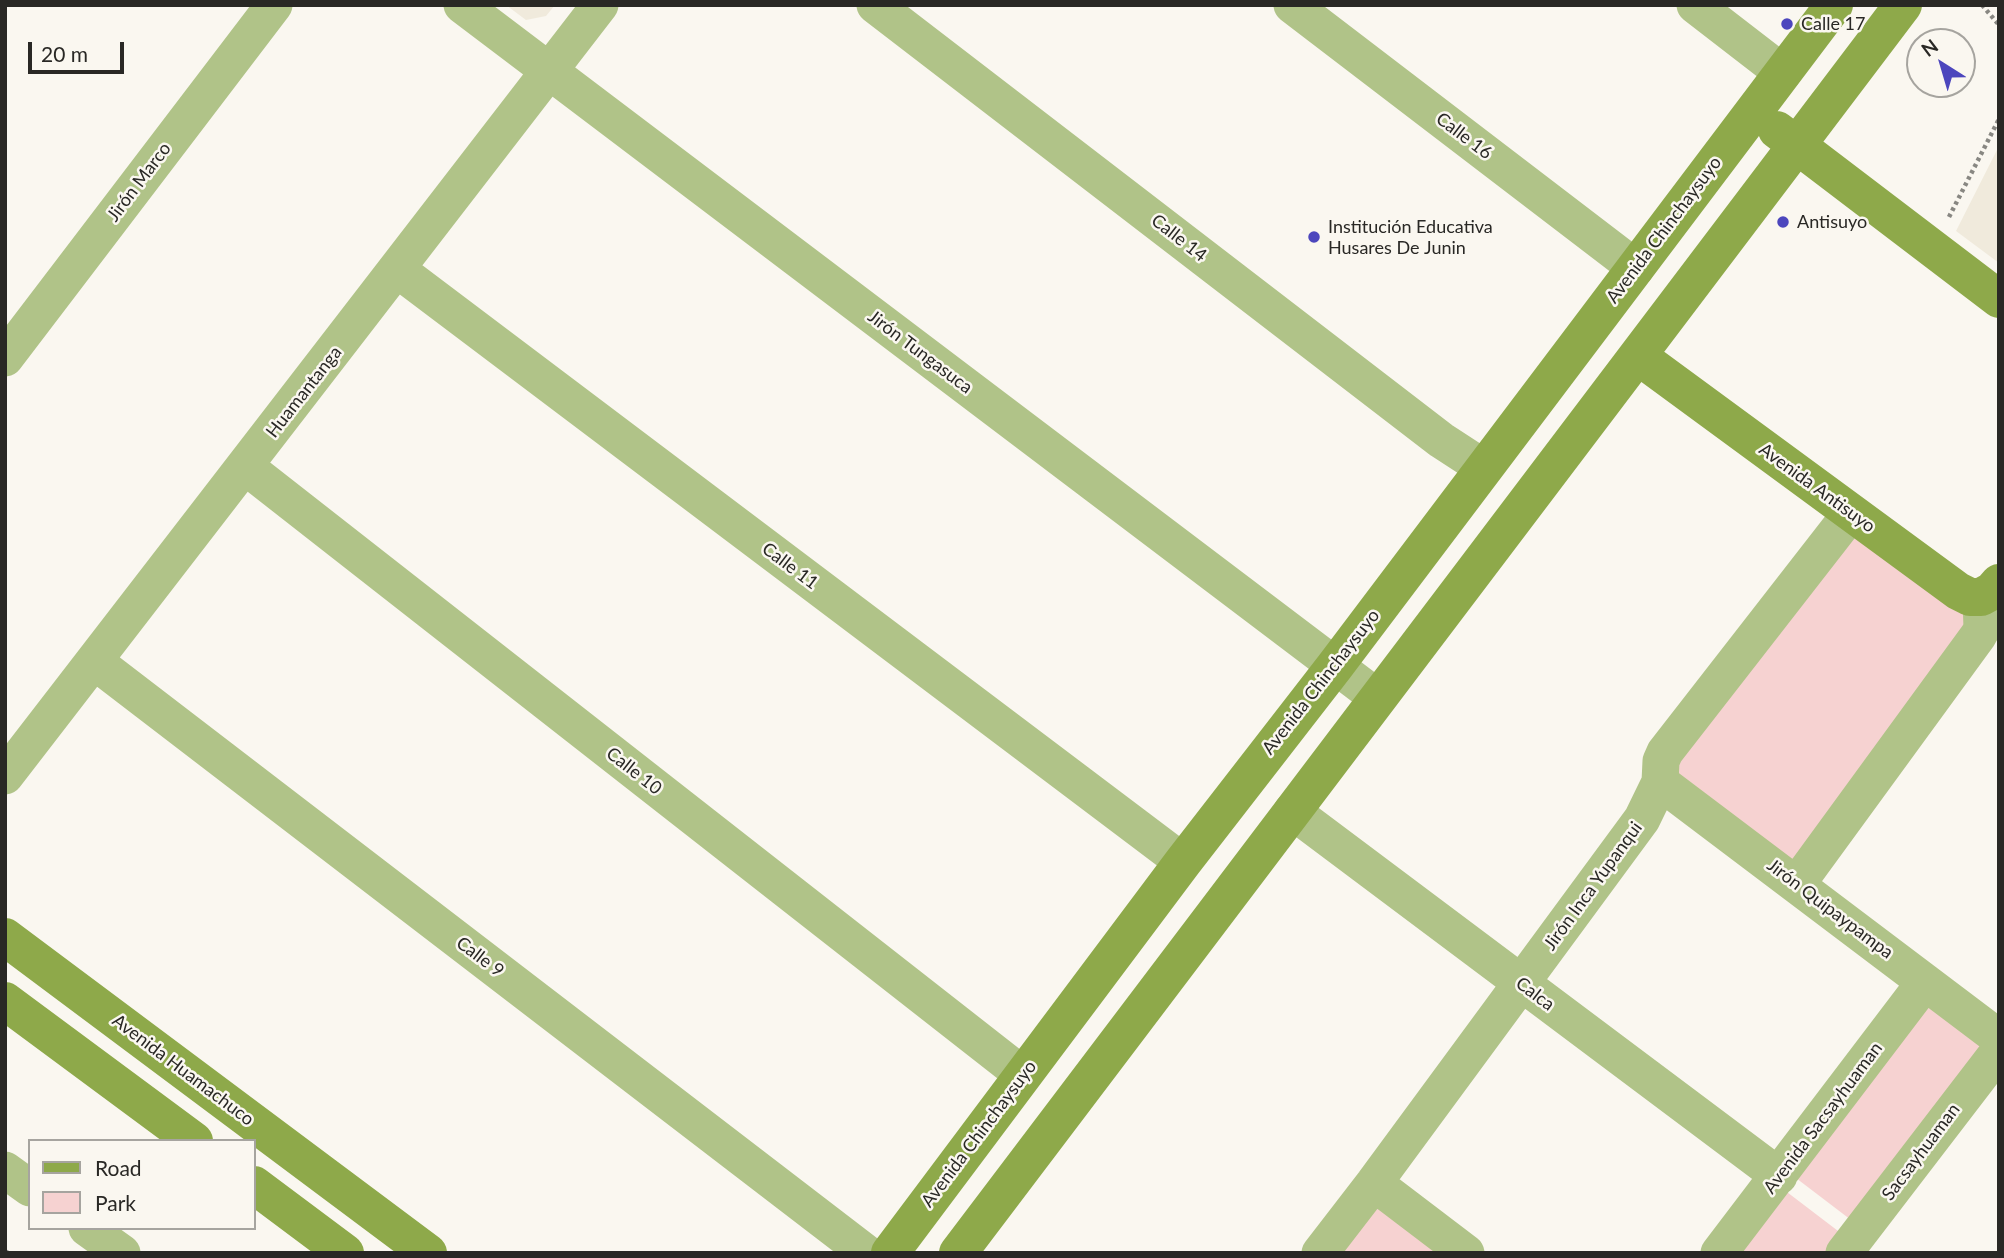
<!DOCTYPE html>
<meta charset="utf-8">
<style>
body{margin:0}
#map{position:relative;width:2004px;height:1258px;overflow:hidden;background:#faf7f0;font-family:Lato,sans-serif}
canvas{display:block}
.frame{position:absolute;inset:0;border:7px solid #292825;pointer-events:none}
.legend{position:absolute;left:28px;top:1139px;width:228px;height:91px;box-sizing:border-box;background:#faf7f0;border:2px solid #a6a49f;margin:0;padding:9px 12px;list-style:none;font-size:21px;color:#292825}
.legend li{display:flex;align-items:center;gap:14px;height:35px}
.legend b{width:35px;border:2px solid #a6a49f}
.north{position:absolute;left:1906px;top:28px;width:70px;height:70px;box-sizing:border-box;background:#faf7f0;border:2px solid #a6a49f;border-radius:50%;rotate:323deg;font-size:19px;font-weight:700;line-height:28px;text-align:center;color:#292825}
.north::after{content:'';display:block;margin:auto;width:24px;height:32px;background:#4c46bd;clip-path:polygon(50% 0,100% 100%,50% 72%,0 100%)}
.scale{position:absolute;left:28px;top:42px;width:96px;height:32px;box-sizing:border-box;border:4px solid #292825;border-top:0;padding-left:9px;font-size:21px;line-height:24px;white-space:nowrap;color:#292825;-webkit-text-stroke:5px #faf7f0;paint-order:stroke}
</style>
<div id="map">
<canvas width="2004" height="1258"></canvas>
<div class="frame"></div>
<ul class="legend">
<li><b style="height:9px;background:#8ea94a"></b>Road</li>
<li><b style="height:19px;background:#f6d2d1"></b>Park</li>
</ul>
<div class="north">N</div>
<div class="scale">20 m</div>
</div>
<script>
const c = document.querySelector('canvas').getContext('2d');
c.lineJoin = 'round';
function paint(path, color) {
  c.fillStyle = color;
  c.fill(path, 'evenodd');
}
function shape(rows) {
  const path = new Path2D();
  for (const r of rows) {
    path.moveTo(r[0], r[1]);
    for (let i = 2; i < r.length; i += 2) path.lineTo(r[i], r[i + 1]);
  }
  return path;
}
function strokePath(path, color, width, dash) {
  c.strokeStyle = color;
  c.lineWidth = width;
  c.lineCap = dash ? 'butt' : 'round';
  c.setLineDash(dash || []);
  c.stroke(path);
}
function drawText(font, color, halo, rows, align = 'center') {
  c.font = font + ' Lato,sans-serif';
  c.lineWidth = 5;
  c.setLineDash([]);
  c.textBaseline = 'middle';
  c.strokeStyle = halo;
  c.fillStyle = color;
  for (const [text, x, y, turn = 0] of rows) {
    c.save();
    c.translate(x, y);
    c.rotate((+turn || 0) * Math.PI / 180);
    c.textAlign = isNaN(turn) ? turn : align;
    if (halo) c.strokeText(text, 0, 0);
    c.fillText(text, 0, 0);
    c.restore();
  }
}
const built = shape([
 [506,5,555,5,546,16,526,20],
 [1999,146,1999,263,1956,231]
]);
const green = shape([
 [1853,529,1978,623,1795,866,1668,773],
 [1926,995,1990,1043,1855,1223,1792,1175],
 [1783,1189,1842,1234,1828,1253,1733,1253],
 [1375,1194,1453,1253,1329,1253]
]);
const path = shape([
 [1982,5,1999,25],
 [1949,217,1999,119],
 [5,1251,8,1253]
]);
const street = shape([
 [462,5,1378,698],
 [875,5,1441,440,1484,468],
 [1292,5,1636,268],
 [1695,5,1783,73],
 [398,270,1183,862],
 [5,358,274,5],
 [246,467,1023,1075],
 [94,661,866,1253],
 [5,776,600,5],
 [1660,782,1999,1038],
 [1292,811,1779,1176],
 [1797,884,1978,636,1982,629,1981,597],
 [5,1170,30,1188],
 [1374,1183,1466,1253],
 [87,1228,122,1253],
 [1320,1253,1374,1183,1642,819,1660,782,1661,761,1665,752,1851,513],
 [1719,1253,1925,982],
 [1844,1253,1999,1051]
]);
const secondary = shape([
 [1777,130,1999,299],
 [1638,356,1958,591,1970,597,1981,597,1992,591,1999,583],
 [5,937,428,1253],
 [5,1001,194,1141],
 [254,1185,345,1253],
 [890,1253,1183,862,1335,666,1834,5],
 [958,1253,1903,5]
]);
const markers = [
 [1787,24,7,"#4c46bd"],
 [1783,222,7,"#4c46bd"],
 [1314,237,7,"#4c46bd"]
];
const poiNames = [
 ["Calle 17",1801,24],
 ["Antisuyo",1797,222],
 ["Institución Educativa",1328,227],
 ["Husares De Junin",1328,248]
];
const streetNames = [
 ["Calle 16",1464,136,37],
 ["Jirón Marco",139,182,-53],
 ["Avenida Chinchaysuyo",1664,230,-53],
 ["Calle 14",1179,238,38],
 ["Jirón Tungasuca",920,352,37],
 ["Huamantanga",304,392,-52],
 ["Avenida Antisuyo",1817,488,36],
 ["Calle 11",790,566,37],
 ["Avenida Chinchaysuyo",1321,682,-52],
 ["Calle 10",634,771,38],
 ["Jirón Inca Yupanqui",1593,886,-54],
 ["Jirón Quipaypampa",1830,909,37],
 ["Calle 9",480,957,37],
 ["Calca",1535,994,37],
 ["Avenida Huamachuco",183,1070,37],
 ["Avenida Sacsayhuaman",1823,1118,-53],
 ["Avenida Chinchaysuyo",979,1134,-53],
 ["Sacsayhuaman",1921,1152,-53]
];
paint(built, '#f0eadc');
paint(green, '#f6d2d1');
strokePath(path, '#888782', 4.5, [3.5, 3.5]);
strokePath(street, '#b0c388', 37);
strokePath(secondary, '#8ea94a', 38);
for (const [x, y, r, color] of markers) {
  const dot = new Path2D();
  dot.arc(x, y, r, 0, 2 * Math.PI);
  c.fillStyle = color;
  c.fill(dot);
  strokePath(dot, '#faf7f0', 2.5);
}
drawText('18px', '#292825', '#faf7f0', poiNames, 'left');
drawText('18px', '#292825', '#faf7f0', streetNames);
</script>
